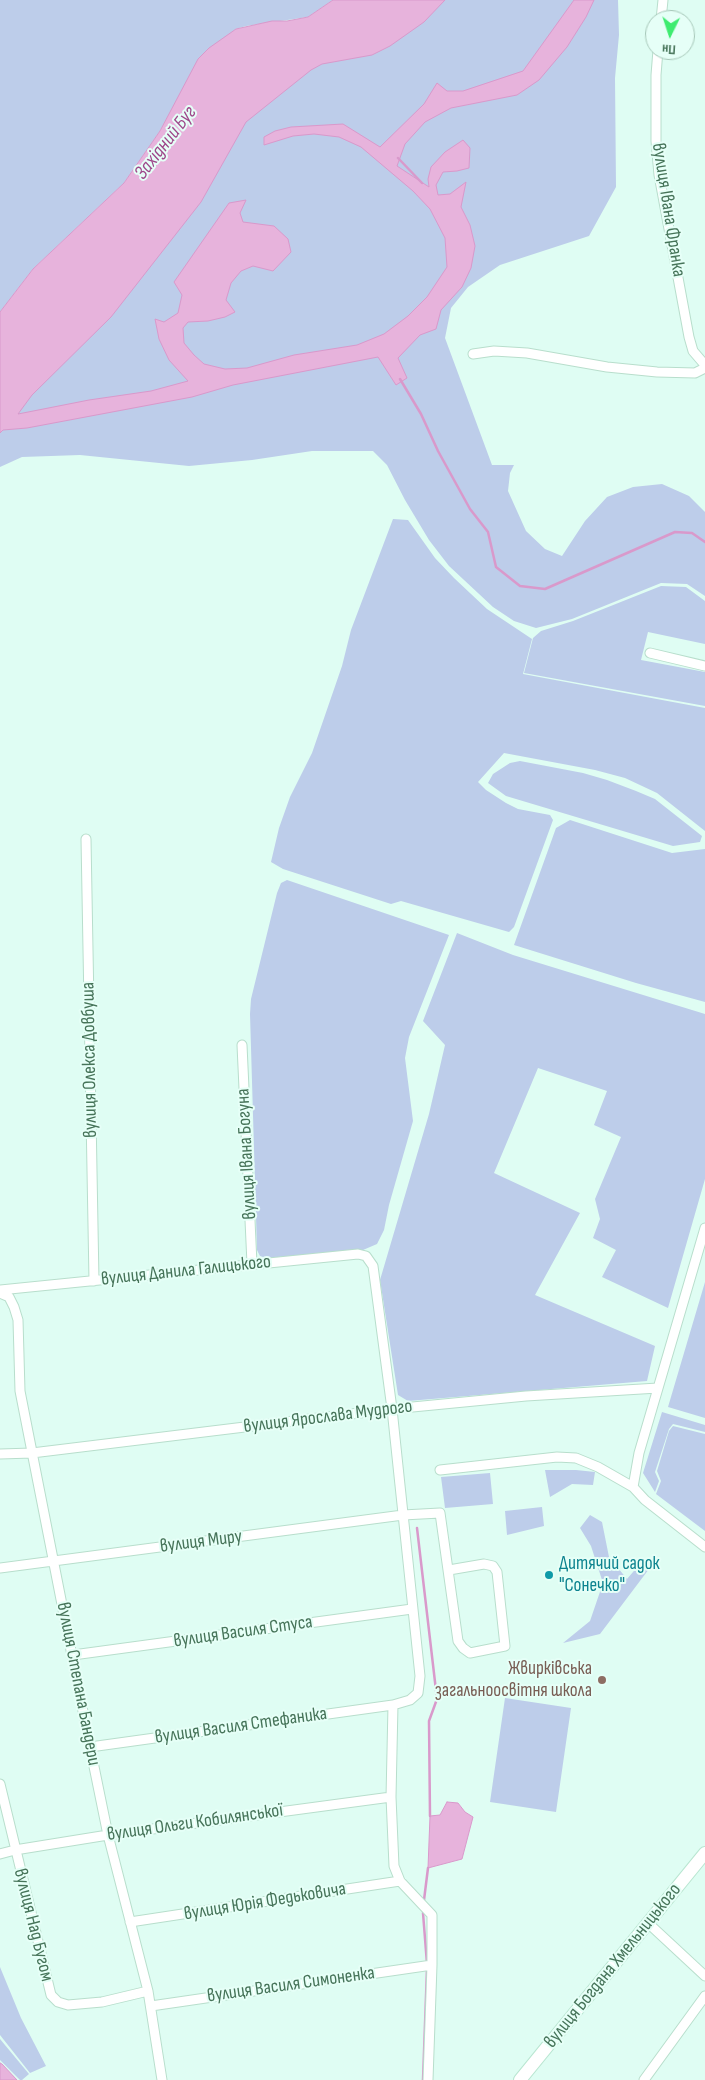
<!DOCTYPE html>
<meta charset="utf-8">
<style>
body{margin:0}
#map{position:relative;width:705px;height:2080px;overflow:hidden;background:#dffdf3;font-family:"Sofia Sans Condensed",sans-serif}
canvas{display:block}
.north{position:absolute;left:645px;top:10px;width:50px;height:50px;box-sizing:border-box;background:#e6fff7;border:1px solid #a6c7b8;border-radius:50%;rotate:184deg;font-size:14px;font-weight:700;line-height:20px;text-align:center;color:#467459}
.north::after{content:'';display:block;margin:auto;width:18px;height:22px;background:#3eec70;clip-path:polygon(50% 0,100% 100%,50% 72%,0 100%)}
</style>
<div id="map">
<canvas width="705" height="2080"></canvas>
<div class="north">Пн</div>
</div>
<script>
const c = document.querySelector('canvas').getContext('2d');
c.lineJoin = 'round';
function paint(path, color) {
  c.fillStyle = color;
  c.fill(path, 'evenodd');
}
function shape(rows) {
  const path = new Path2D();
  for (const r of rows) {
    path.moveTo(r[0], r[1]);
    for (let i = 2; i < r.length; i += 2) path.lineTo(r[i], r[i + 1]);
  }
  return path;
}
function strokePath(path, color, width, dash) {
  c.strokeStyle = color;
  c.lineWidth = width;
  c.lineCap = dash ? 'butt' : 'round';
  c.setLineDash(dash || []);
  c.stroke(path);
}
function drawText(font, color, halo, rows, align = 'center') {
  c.font = font + ' "Sofia Sans Condensed",sans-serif';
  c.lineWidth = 4;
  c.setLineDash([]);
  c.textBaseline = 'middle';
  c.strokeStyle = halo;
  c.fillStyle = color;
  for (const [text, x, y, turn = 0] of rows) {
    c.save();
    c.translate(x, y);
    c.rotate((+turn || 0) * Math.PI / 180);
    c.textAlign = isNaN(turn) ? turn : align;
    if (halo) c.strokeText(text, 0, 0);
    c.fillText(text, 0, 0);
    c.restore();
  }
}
const green = shape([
 [0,0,333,0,308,17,246,26,236,29,226,38,171,112,160,131,124,183,33,269,0,312],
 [429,0,618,0,619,35,615,78,616,187,589,236,500,265,468,287,451,308,445,338,492,465,514,465,510,473,508,491,526,531,545,549,562,556,585,521,607,497,633,487,662,484,689,496,705,512,705,596,687,584,661,583,572,619,536,628,514,621,493,607,449,566,429,540,405,500,387,465,373,451,312,451,252,460,189,466,80,455,22,457,0,467,0,428,211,142,320,56],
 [393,519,408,520,435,558,454,578,487,609,532,639,523,674,705,708,705,831,657,793,625,778,595,770,504,753,478,782,486,790,506,803,518,809,550,815,553,820,514,927,509,932,401,901,391,904,283,869,271,862,279,828,290,797,312,753,342,666,351,630],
 [661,586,686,587,705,601,705,644,648,632,641,660,705,672,705,706,524,673,533,638,541,631,573,621],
 [520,761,583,773,607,780,636,791,655,799,702,836,700,842,673,846,506,796,488,783,493,774,510,763],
 [570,820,672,853,705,849,705,1002,636,983,514,945,556,828],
 [287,880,449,935,409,1037,405,1058,413,1121,389,1205,384,1230,377,1244,363,1250,266,1258,260,1256,257,1250,250,1014,251,999,277,893,281,883],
 [457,933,513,955,705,1014,705,1179,668,1308,602,1277,616,1250,593,1238,600,1219,595,1199,621,1137,594,1125,607,1091,538,1068,494,1173,580,1213,535,1295,655,1346,647,1381,408,1401,398,1395,380,1280,429,1114,445,1045,423,1021],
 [705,1282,705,1418,668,1407],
 [662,1412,705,1425,705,1432,673,1424,669,1429,655,1472,659,1481,655,1492,643,1473],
 [673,1426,705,1434,705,1531,656,1494,661,1481,657,1471,669,1431],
 [545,1470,576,1470,595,1472,593,1485,572,1484,550,1497],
 [490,1473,493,1504,445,1508,441,1477],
 [542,1507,544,1526,507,1535,505,1511],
 [590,1515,602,1522,609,1557,627,1579,639,1565,649,1569,600,1634,563,1643,590,1621,603,1583,591,1546,580,1528],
 [505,1698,571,1708,556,1812,490,1802],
 [0,1967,21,2018,46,2066,30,2073,0,2035],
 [0,2039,29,2074,22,2080,20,2080,0,2060]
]);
const water = shape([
 [333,0,445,0,424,22,390,46,372,55,322,64,311,70,246,122,201,202,111,317,32,395,18,414,89,400,151,391,188,381,169,360,159,339,155,319,164,322,178,313,182,295,174,282,229,203,246,200,240,213,243,222,274,226,288,239,291,252,273,271,253,266,241,271,231,283,226,300,235,312,225,317,208,321,188,322,183,328,184,343,194,355,204,364,225,369,247,368,294,355,357,345,384,334,408,316,427,297,447,267,445,238,430,209,413,191,361,147,339,137,314,134,293,136,264,145,264,137,275,131,291,127,343,124,380,147,424,104,437,83,447,91,463,91,523,71,574,0,594,0,586,17,567,47,539,80,517,95,451,108,425,122,405,144,397,166,429,187,428,179,431,167,445,152,463,140,470,148,469,168,457,171,443,172,436,185,438,195,450,194,466,182,461,207,470,225,475,246,471,268,462,287,441,310,436,329,420,335,398,358,407,378,396,385,378,357,233,385,192,397,27,428,3,430,0,433,0,312,33,269,124,183,160,131,198,59,209,48,236,29,272,21,287,21,308,17,333,0],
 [447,1802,458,1803,465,1812,473,1817,462,1859,428,1868,430,1816,440,1815,447,1802],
 [0,2063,2,2064,17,2080,0,2080,0,2063]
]);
const stream = shape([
 [398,158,422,183],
 [400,379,421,414,438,451,470,509,488,532,496,567,520,586,545,589,675,532,692,533,705,542],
 [417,1528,437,1699,429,1721,430,1816],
 [424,1900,428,1868],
 [423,1913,427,1964],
 [423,2080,427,1969]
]);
const street = shape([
 [661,20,663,0],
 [658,50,656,75,656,141,659,175,689,337,693,351,705,365],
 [473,354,494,351,527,353,607,367,657,372,695,373,705,368],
 [650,653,705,666],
 [86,839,94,1281],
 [242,1045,252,1264],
 [705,1228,639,1453,633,1487,645,1500,705,1547],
 [0,1290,358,1254,366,1256,373,1266,392,1409,420,1676,418,1693,410,1700,393,1705,391,1797,394,1866,400,1881,432,1915,432,1965,428,2080],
 [0,1293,9,1297,14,1307,18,1320,20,1391,90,1747,108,1835,148,1991,162,2080],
 [0,1454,32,1453,392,1409,526,1396,658,1388],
 [440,1470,557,1457,576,1458,598,1467,633,1487],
 [0,1568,403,1515,440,1513,458,1641,463,1648,470,1653,505,1646,497,1572,493,1566,484,1564,449,1570],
 [73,1655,412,1609],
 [90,1747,393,1705],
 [0,1784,51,1995,58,2002,68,2005,102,2002,148,1991],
 [0,1854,15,1850,108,1835,391,1797],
 [130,1922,400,1881],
 [648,1923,705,1976],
 [151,2006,432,1965],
 [644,2080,705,1996]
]);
const secondary = shape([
 [520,2080,705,1853]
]);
const markers = [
 [549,1575,5,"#0f9aa8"],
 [602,1680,5,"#8d6e63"]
];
const streetNames = [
 ["вулиця Івана Франка",668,210,81],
 ["вулиця Олекса Довбуша",90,1060,-91],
 ["вулиця Івана Богуна",247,1154,-93],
 ["вулиця Данила Галицького",186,1271,-6],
 ["вулиця Ярослава Мудрого",328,1417,-7],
 ["вулиця Миру",201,1542,-7],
 ["вулиця Василя Стуса",243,1632,-8],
 ["вулиця Степана Бандери",78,1684,79],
 ["вулиця Василя Стефаника",241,1726,-8],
 ["вулиця Ольги Кобилянської",195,1823,-8],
 ["вулиця Юрія Федьковича",265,1902,-9],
 ["вулиця Над Бугом",33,1925,76],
 ["вулиця Богдана Хмельницького",613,1966,-51],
 ["вулиця Василя Симоненка",291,1985,-8]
];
const cultureNames = [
 ["Дитячий садок",559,1564],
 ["\"Сонечко\"",559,1586]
];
const educationNames = [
 ["Жвирківська",592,1669],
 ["загальноосвітня школа",592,1691]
];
const waterNames = [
 ["Західний Буг",166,143,-52]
];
paint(green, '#bdcdea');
paint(water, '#e7b3dc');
strokePath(water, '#d999cb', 1);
strokePath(stream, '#d999cb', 2.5);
strokePath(street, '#b8decc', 11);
strokePath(secondary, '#b9e6d1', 14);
strokePath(street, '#fff', 9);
strokePath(secondary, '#fff', 12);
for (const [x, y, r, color] of markers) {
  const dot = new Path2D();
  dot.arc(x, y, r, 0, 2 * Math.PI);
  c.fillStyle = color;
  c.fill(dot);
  strokePath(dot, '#e6fff7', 2);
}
drawText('19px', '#467459', '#e6fff7', streetNames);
drawText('19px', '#0d838f', '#e6fff7', cultureNames, 'left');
drawText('19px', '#785e54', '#e6fff7', educationNames, 'right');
drawText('italic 20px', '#9e478a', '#e6fff7', waterNames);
</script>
